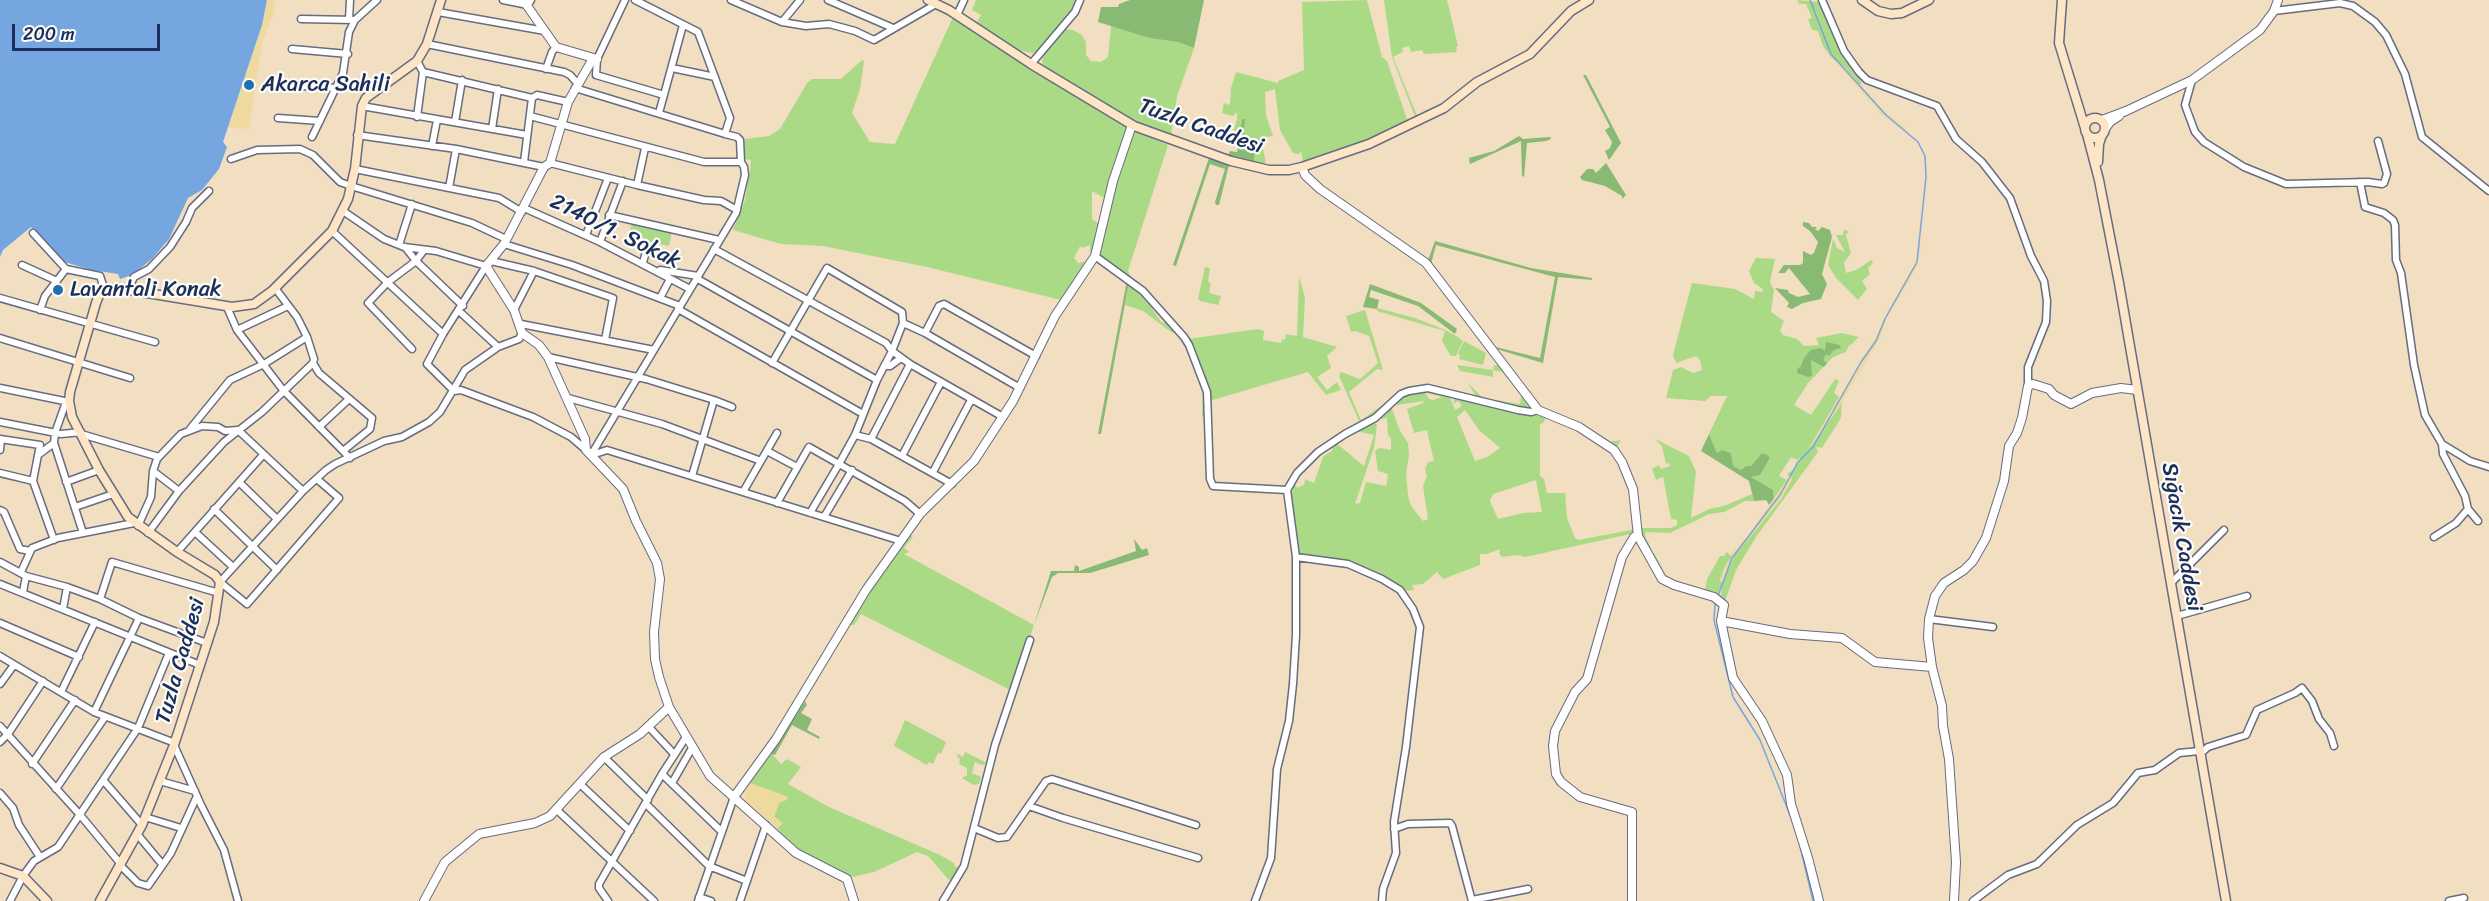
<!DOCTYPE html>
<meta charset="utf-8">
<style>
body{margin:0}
#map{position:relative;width:2489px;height:901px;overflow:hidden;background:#f2dec1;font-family:Sriracha,sans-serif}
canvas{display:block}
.scale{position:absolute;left:12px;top:24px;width:148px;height:27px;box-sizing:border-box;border:3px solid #1b2f5e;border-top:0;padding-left:8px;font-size:18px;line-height:21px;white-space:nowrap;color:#1b2f5e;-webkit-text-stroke:4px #fdfcf7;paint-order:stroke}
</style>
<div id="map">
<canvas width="2489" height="901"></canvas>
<div class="scale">200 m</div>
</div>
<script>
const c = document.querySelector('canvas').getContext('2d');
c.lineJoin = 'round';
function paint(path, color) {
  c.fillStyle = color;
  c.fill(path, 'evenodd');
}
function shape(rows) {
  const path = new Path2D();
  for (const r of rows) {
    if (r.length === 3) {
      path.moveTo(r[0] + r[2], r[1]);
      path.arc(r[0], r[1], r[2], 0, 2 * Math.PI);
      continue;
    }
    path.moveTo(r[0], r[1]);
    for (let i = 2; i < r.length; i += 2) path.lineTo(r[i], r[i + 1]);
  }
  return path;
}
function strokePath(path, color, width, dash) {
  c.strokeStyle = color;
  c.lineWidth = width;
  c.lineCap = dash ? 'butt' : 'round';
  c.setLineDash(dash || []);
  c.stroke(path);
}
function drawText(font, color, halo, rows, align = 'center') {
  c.font = font + ' Sriracha,sans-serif';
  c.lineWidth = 4.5;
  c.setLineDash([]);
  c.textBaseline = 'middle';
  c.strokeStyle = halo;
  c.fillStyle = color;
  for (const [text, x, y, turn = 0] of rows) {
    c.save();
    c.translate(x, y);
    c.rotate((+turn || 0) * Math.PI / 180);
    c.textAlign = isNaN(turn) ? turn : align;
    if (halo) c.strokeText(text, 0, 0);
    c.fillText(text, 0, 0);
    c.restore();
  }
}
const green = shape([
 [976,0,1077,0,1071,13,1039,50,1033,53,1017,50,976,24,981,15,972,10],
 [1367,0,1382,57,1387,61,1408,122,1368,142,1330,154,1319,155,1315,157,1315,159,1303,163,1301,151,1299,154,1293,153,1280,130,1275,89,1265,92,1266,115,1273,136,1260,138,1266,162,1258,165,1253,163,1242,140,1242,119,1238,143,1230,142,1237,119,1237,112,1233,116,1222,113,1224,103,1230,105,1231,88,1236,72,1278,83,1278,81,1304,70,1302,2],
 [1384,0,1447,0,1458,46,1456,47,1457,52,1424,54,1422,50,1411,52,1409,46,1402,48,1403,52,1393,57,1418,118,1416,119,1392,57],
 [1797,0,1821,2,1840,48,1862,83,1860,85,1845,68,1831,57,1823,46,1818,31,1812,30,1808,19,1812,18,1806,4,1799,4],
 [953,17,965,26,1128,127,1106,199,1092,191,1092,219,1101,226,1094,252,1090,253,1090,245,1082,248,1080,246,1074,258,1078,263,1089,261,1061,300,927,267,823,246,781,244,733,230,745,200,750,172,751,160,745,159,743,152,745,139,769,136,780,129,807,83,812,79,841,79,862,60,864,61,860,89,852,113,870,142,895,144],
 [1111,26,1149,38,1178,42,1194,48,1177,96,1171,136,1140,125,1091,98,1042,64,1043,56,1063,29,1073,30,1082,35,1086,42,1086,55,1091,61,1101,62,1108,57],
 [1138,132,1168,145,1128,271,1132,280,1102,258,1100,251,1111,196,1133,133],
 [632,223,672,231,669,246,628,237],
 [1844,230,1849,231,1846,235,1851,253,1844,263,1846,273,1858,269,1871,260,1873,263,1868,268,1870,274,1862,281,1867,289,1858,300,1836,278,1828,265,1833,239,1837,248,1845,252,1836,235,1843,235],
 [1756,258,1775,259,1770,282,1774,290,1771,312,1784,321,1780,331,1783,335,1797,339,1804,346,1819,345,1816,338,1842,333,1859,337,1848,347,1846,352,1833,357,1808,383,1794,405,1811,415,1835,379,1839,381,1834,393,1839,397,1809,449,1842,401,1841,418,1822,448,1816,447,1818,452,1756,537,1736,570,1725,601,1718,596,1721,596,1722,586,1717,595,1670,582,1663,577,1653,555,1654,553,1667,578,1672,582,1705,590,1707,579,1720,556,1724,556,1727,552,1732,557,1725,566,1720,580,1722,583,1735,555,1781,499,1792,479,1787,474,1793,470,1797,462,1798,465,1800,457,1797,460,1791,457,1779,476,1787,480,1774,501,1773,490,1750,477,1760,475,1770,458,1768,455,1762,453,1751,466,1746,466,1741,470,1733,466,1731,453,1722,450,1717,453,1709,434,1727,396,1711,396,1705,401,1666,398,1673,370,1681,367,1693,373,1702,370,1700,360,1696,356,1676,363,1673,355,1692,283,1735,289,1754,299,1755,291,1762,292,1763,289,1754,283,1749,271],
 [1205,267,1210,268,1208,282,1211,283,1209,293,1221,296,1218,305,1200,301,1198,299],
 [1299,277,1305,297,1303,337,1337,347,1327,356,1331,368,1317,377,1327,390,1337,382,1341,390,1326,395,1308,372,1209,401,1208,384,1188,339,1258,329,1264,331,1263,340,1281,343,1282,339,1285,340,1286,334,1297,336],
 [1129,282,1151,307,1161,322,1167,323,1184,337,1204,386,1204,418,1202,416,1203,386,1180,336,1171,332,1143,311,1125,305],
 [1377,308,1415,318,1445,330,1458,337,1463,341,1456,356,1451,356,1442,341,1445,331,1377,311],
 [1365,310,1383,370,1377,369,1349,392,1361,420,1384,404,1386,406,1377,416,1360,423,1339,376,1341,372,1360,379,1378,363,1369,336,1355,331,1351,332,1346,316],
 [1464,341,1486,353,1483,365,1459,359,1460,355,1458,354],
 [1457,365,1493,370,1494,365,1504,366,1533,407,1532,409,1460,394,1476,396,1467,382,1483,398,1520,404,1521,395,1502,372,1493,370,1493,377,1460,371],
 [1424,390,1429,399,1433,400,1442,397,1429,394,1426,390,1449,395,1455,410,1462,406,1458,401,1454,404,1454,397,1546,417,1543,423,1540,424,1540,476,1544,479,1547,493,1565,493,1567,518,1575,538,1578,540,1636,529,1635,533,1525,557,1518,555,1502,557,1499,553,1500,549,1487,554,1480,554,1480,565,1443,579,1437,572,1423,584,1412,585,1414,590,1402,591,1369,571,1298,555,1291,496,1294,482,1297,488,1304,485,1305,479,1314,483,1323,457,1333,450,1330,446,1335,442,1364,466,1374,435,1355,431,1373,422,1377,425,1374,448,1355,504,1360,503,1366,482,1386,486,1388,474,1378,471,1375,451,1379,448,1391,450,1391,438,1388,435,1387,418,1380,419,1391,406,1400,431,1408,443,1409,455,1406,474,1408,496,1411,506,1423,521,1428,519,1423,486,1427,476,1425,469,1428,462,1434,461,1427,430,1414,433,1407,409,1423,403,1424,401,1397,405,1396,401,1404,395],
 [1465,410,1479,430,1500,448,1487,457,1475,461,1457,417],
 [1536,480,1542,512,1523,513,1498,519,1490,501,1493,494],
 [1655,439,1689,456,1696,472,1691,518,1709,509,1724,506,1752,494,1754,501,1745,501,1724,512,1709,514,1670,533,1646,532,1645,536,1652,550,1647,547,1639,534,1634,489,1608,442,1621,440,1616,449,1634,481,1640,528,1671,528,1677,525,1677,520,1671,519,1663,477,1656,480,1652,469,1659,465,1661,469,1670,466,1669,463,1666,464,1662,446],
 [909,534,913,537,904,548,909,552,904,554,1034,625,1012,691,861,614,854,625,850,625,858,609],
 [799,712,772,754,781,764,787,759,801,767,788,784,829,807,940,855,954,863,955,867,962,866,957,875,951,880,948,879,928,856,917,852,874,872,853,877,793,846,777,828,783,823,774,817,779,802,786,800,788,797,750,783],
 [905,720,946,742,941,754,938,753,933,764,929,762,927,765,894,746],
 [965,752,987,763,982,765,975,762,972,773,981,777,979,784,974,785,962,778,967,775,967,768,959,764,960,759,957,756,958,754,963,757]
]);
const forest = shape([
 [1130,0,1204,0,1194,48,1178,42,1149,38,1098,22,1101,7,1118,7,1119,4],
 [1583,75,1586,75,1621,143,1609,160,1605,151,1610,148,1612,142,1605,130,1610,127],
 [1242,119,1245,119,1243,140,1246,139,1255,152,1253,163,1228,156,1230,151,1237,152],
 [1519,136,1523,139,1550,137,1551,139,1546,141,1527,143,1524,177,1522,176,1521,141,1470,164,1469,158,1494,151],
 [1209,158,1229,165,1219,205,1216,205,1215,202,1225,169,1210,164,1176,266,1173,265],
 [1606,163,1626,195,1622,199,1622,196,1605,186,1582,180,1580,177,1587,169,1593,169,1596,173],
 [1803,222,1809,223,1812,227,1817,227,1815,229,1818,231,1822,227,1830,230,1832,237,1822,274,1827,284,1821,299,1803,303,1792,309,1787,307,1789,303,1775,288,1788,290,1789,293,1798,297,1810,294,1789,268,1785,273,1778,273,1784,265,1800,265,1803,263,1803,251,1811,255,1814,253,1818,242,1810,231,1803,226],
 [1435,241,1531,268,1592,278,1592,280,1558,277,1543,363,1496,349,1481,329,1496,347,1540,358,1555,277,1436,245,1431,264,1476,323,1427,263],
 [1127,280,1129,282,1101,434,1098,434],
 [1370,284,1421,303,1457,329,1455,334,1418,306,1371,290,1369,297,1379,300,1377,309,1363,307],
 [1826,342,1840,345,1841,348,1834,350,1829,356,1826,354,1823,360,1827,363,1824,367,1811,360,1812,376,1808,377,1797,373,1798,367,1800,368,1804,358,1811,350,1821,348,1825,351],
 [1709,434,1717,453,1722,450,1731,453,1733,466,1741,470,1746,466,1751,466,1762,453,1768,455,1770,458,1760,475,1751,477,1773,490,1774,501,1769,505,1766,500,1754,501,1749,481,1701,451],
 [1134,539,1142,550,1147,548,1149,555,1090,573,1058,573,1052,577,1034,625,1051,571,1074,571,1075,565,1079,567,1079,571,1136,551],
 [805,701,807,705,801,713,812,719,807,730,820,737,819,739,792,725,775,755,771,754]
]);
const sand = shape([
 [267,0,276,0,273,15,262,43,249,129,228,127,262,25],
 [1831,57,1845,68,1884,112,1907,129,1904,131,1881,114],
 [1918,243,1921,243,1917,267,1888,315,1880,338,1838,409,1808,449,1877,335,1884,318,1917,260],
 [1790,475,1792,479,1781,499,1735,555,1722,583,1720,580,1725,566,1732,557,1730,555,1747,537],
 [750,783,788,797,786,800,779,803,774,817,783,823,777,828,746,801,745,792]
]);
const water = shape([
 [0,0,267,0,262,25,223,142,227,147,219,169,202,190,188,198,169,239,152,259,132,275,120,279,118,274,91,270,65,262,31,227,3,250,0,257]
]);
const stream = shape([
 [1718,596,1732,558,1780,495,1798,462,1813,447,1861,362,1876,341,1885,319,1917,262,1926,177,1925,156,1918,142,1886,115,1831,54,1810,0],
 [1715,603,1714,620,1733,697,1760,740,1794,825],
 [1800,846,1813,901]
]);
const minor = shape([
 [503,0,528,5,531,0],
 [625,0,597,59,596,75,664,95],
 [731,0,782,22,806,26,829,24,855,31,874,40,936,4],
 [828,0,893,28],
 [1822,0,1844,51,1859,72,1867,80,1937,106,1956,139,1982,162,2010,198,2031,256,2044,281,2047,301,2046,322,2028,367,2028,386],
 [2274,11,2340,3,2353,6,2375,22,2386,35,2405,74,2422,137,2489,191],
 [438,12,545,31],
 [957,15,964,0],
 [301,19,355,20],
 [349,20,350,0],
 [782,22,800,0],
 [427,44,564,72,570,75,578,84],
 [292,49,348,54],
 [417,61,423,72,532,98,537,95,568,102],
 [1031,64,1075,12,1080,0],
 [672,68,715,77],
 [546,69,552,52,556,47],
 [2192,80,2185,105,2195,132,2204,142,2244,167,2286,184,2368,182,2382,184,2384,183,2387,174,2378,141],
 [288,85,337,88],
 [575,88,725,134,730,118,698,32,635,0],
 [362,106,527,135],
 [659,113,683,25],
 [530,116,704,162,741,162,744,167,745,175,736,213,591,455],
 [417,117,423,72],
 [278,118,320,121],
 [455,122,462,80],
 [492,129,498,89],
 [725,134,737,137,740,140,741,162],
 [357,135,456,149,544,167],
 [312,137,343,73,349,32,355,20,377,0],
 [432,146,437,120],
 [231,159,257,150,300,149,313,155,340,182,351,186,472,223,506,239],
 [524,162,532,98],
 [550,163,637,185,704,200,721,201,737,210],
 [355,169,499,198,522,212],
 [2360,182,2365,207,2384,213,2393,220,2395,225,2396,260,2401,273,2414,365,2425,415,2442,444,2470,461,2489,467],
 [637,185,645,148],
 [449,188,456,149],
 [524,208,600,242,690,289],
 [343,211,384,239,404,247,436,251,486,266,443,334,427,364,454,391,461,390,533,417,571,437,586,450],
 [609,215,719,240],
 [332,231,443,334],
 [33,233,66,269,100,276,105,291],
 [586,235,608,178],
 [600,242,623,181],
 [504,244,572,265,680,306],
 [399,245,412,204],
 [405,247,416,261,463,306],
 [714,249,886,343,892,351,910,364,1003,417],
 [1095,256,1143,291,1184,337,1189,345,1207,392,1210,479,1213,486,1287,490],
 [491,261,534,271,613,298,605,340],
 [643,263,646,251],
 [22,265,57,281],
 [660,270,698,276],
 [696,278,877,380],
 [275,288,297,317,307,337,314,359,313,363,319,373,372,418,370,429,343,451,350,458],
 [128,290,134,277,149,269,170,247,186,222,192,208,209,191],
 [0,298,155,342],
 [660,298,670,279],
 [227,307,237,330,283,390,343,451],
 [678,309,863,414],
 [40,310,45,296,66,269],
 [514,310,534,271],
 [459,311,498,347],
 [903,323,925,333,1020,388],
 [521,324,654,350],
 [237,330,288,306],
 [925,333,939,306,944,304,1036,356],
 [0,338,130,378],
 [412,349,368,303,388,282,416,261,424,250],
 [548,357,646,379,714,400,692,476],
 [772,363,827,268,902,312,903,323,892,351,877,380,855,435,839,464,905,501,920,514],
 [884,366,890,366,901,358],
 [0,388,69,402],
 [568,398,662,424,761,461],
 [714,400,732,407],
 [66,402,55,433,54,443,83,533],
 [0,422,61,434,81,432],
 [319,427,349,399],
 [190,429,230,380,264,364,307,337],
 [81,434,159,457],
 [855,435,871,439,952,484],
 [0,439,40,445,33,481],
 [871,439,910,364],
 [2442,444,2443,454,2465,496,2468,509,2478,521],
 [0,450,1,440],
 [767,451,797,467],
 [38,455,54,443],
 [592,455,607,450,901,541],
 [902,456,941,382],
 [153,471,179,491],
 [933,472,971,400],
 [0,473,33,481,54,540],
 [317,479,339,498,247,604,220,582,303,491,326,470,335,464,384,441,402,437,429,422,440,412,465,370,498,347,519,339,522,333],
 [66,482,99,470],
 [240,483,277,519],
 [743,492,777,433],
 [777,503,809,447,839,464,810,513],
 [75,507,113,494],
 [214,509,277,570],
 [0,510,4,512,20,549,30,551],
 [824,517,852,470],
 [138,526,151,497,153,471,157,459,181,434,202,426,218,427,225,431,238,430,303,491],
 [195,532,233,567],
 [148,533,179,491,224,442,262,412,313,363],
 [2434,537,2456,523,2468,509],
 [177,552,263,455],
 [1296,557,1348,564,1382,579,1400,590,1413,609,1420,627,1406,747,1394,822,1396,853,1383,889,1382,901],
 [0,562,26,576,67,587,100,599,139,618,207,643],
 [21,572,32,548,58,538,134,523],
 [2171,583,2224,530],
 [0,584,200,665],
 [23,592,26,576],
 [100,599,112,562,219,593],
 [63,609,67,587],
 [2177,616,2247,596],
 [1929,619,1993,627],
 [0,623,79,657],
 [0,656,94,712,175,743],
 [0,684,14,665],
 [61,692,95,622],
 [94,712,139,618],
 [0,726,81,816,120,863],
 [648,726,674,754],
 [686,737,662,774,721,831],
 [0,742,8,734,43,681],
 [174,745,201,805,224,850,238,901],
 [604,757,648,800],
 [32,764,75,700],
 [103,780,142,825],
 [160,781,195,791],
 [672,783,692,748],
 [580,784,630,831],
 [56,789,105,717],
 [0,793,13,808,19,825,40,857],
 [646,804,709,866,747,881],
 [1029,806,1063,818,1198,858],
 [557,810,654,901],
 [145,817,181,828],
 [974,828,998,838,1007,837,1046,781,1052,779,1196,825],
 [1394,829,1408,824,1450,823,1452,826,1472,901],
 [137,834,162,864],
 [119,864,138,883,148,886,171,853,197,796],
 [699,897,711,901],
 [1472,900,1528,889],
 [10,901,23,876,34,861,58,847,138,728,169,653],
 [608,901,599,888,599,884,662,774],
 [698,901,734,797],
 [740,901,766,825],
 [943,901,964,866,995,745,1030,640],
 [1255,901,1271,858,1277,769,1289,721,1293,684,1296,635,1296,557,1287,490,1297,473,1318,452,1345,434,1375,418,1401,394,1409,391,1428,388,1518,410,1531,412,1538,410],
 [1973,901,2008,875,2037,864,2077,825,2113,803,2138,773,2155,770,2179,753,2199,751,2201,753,2208,747,2246,735,2257,710,2295,693,2302,688,2312,701,2319,719,2330,733,2334,746],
 [2449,901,2464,898]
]);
const tertiary = shape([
 [523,0,556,47,597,59],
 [597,59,591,62,568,102,550,163,544,167,504,244,486,266,514,310,522,333,539,345,548,357,585,439,586,450,623,489,636,521,657,563,660,579,654,632,655,659,659,677,669,707],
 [2102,120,2126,111,2192,80,2260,30,2274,11,2278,0],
 [2105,129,2110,122,2119,116],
 [1302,167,1305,175,1320,189,1426,263,1538,410,1579,427,1614,450,1622,462,1633,489,1638,536,1662,579,1674,585,1714,597,1724,605,1721,621,1733,678,1762,721,1787,775,1791,804,1808,858,1819,901],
 [1721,621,1790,634,1842,638,1875,662,1932,667],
 [734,797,776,739,866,590,920,514,974,461,1013,401,1055,316,1095,256,1113,181,1132,125],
 [424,901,445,862,479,834,535,823,550,816,604,757,640,734,669,707,710,776,796,853,847,879,854,901],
 [1632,901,1632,812,1580,797,1561,782,1556,774,1553,746,1555,731,1575,692,1587,679,1622,557,1634,537,1638,536],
 [1954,901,1956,862,1949,759,1943,726,1942,706,1932,667,1928,638,1929,619,1935,596,1944,583,1964,570,1973,561,1986,538,2004,481,2009,446,2017,433,2022,418,2028,386,2033,384,2049,389,2054,395,2071,404,2092,393,2121,388,2137,390]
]);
const secondary = shape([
 [928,0,949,10,1031,64,1134,126,1231,161,1269,170,1289,170,1302,167,1369,144,1444,108,1477,82,1530,54,1571,11,1589,0],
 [1862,0,1878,11,1891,14,1902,13,1929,0],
 [2062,0,2059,43,2085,128],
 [2095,128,10],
 [2087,134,2099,180,2119,283,2226,901],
 [2098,162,2099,144,2102,135],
 [0,868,23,876,47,901],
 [100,901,142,825,174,745,214,622,220,582,215,575,177,552,128,517,99,470,72,417,69,401,70,392,96,303,99,295,105,291,117,288,232,307,254,304,272,291,332,231,348,199,355,169,362,106,366,98,417,61,427,44,441,0]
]);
const markers = [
 [249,85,6,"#1f6fb2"],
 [58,290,6,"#1f6fb2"]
];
const poiNames = [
 ["Akarca Sahili",261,85],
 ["Lavantali Konak",70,290]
];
const streetNames = [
 ["Tuzla Caddesi",1201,127,19],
 ["2140/1. Sokak",615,232,26],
 ["Sığacık Caddesi",2181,537,80],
 ["Tuzla Caddesi",181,661,-74]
];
paint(green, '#abda87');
paint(forest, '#88ba74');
paint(sand, '#eeda9e');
paint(water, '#75a6e0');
strokePath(stream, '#75a6e0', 1.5);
strokePath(minor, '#666c81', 9);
strokePath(tertiary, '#666c81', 10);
strokePath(secondary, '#666c81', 11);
strokePath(minor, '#fff', 6);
strokePath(tertiary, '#fff', 8);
strokePath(secondary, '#fde5c5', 8);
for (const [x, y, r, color] of markers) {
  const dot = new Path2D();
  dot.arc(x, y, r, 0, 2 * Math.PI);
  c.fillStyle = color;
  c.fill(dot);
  strokePath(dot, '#fdfcf7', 2);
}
drawText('22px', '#1b2f5e', '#fdfcf7', poiNames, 'left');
drawText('22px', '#1b2f5e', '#fdfcf7', streetNames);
</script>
